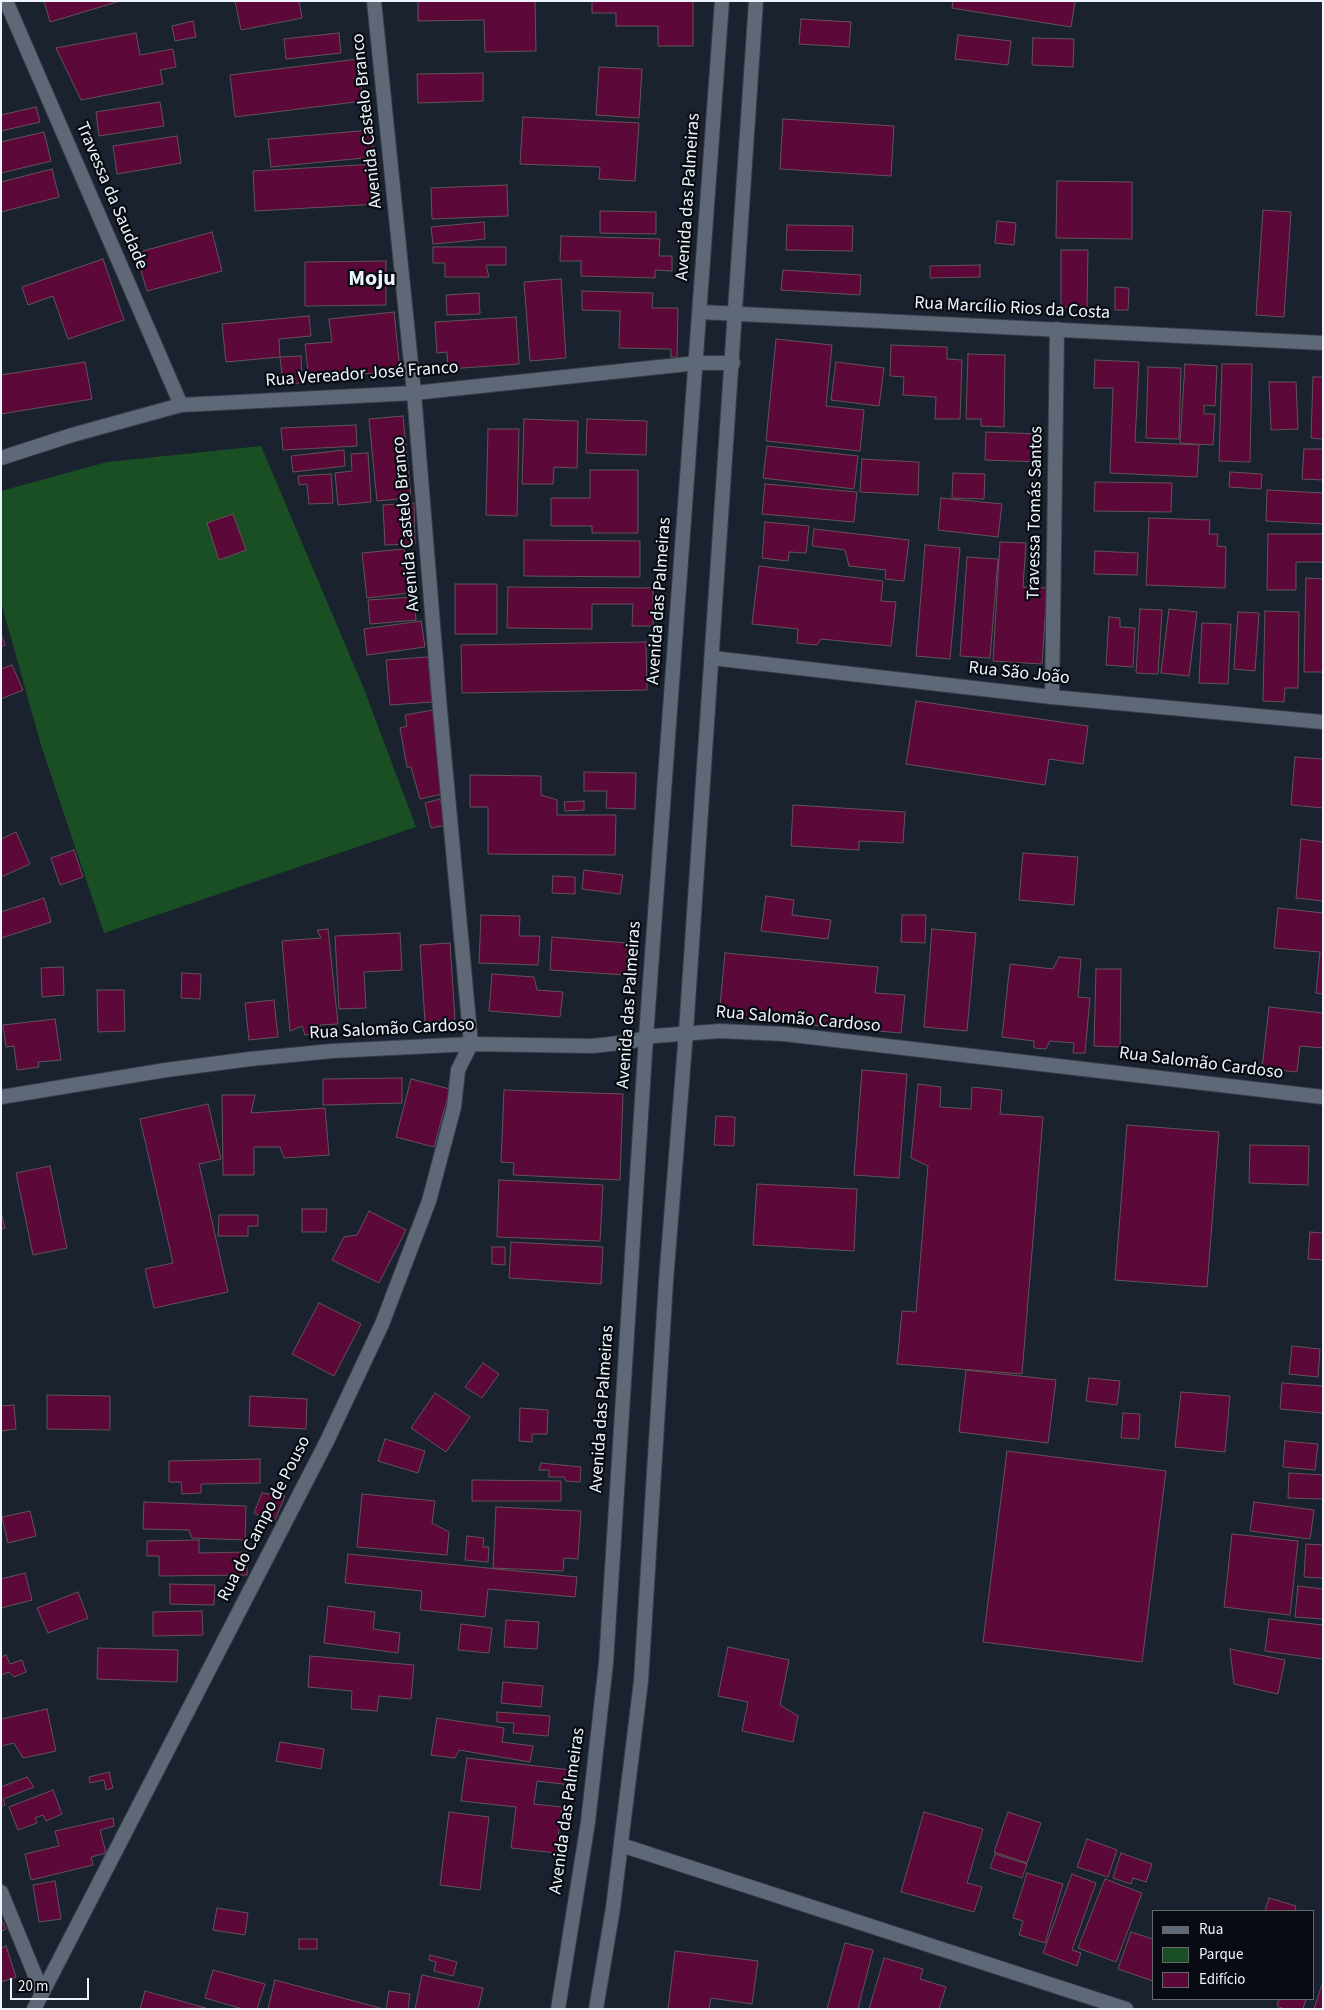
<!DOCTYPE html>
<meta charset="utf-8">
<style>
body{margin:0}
#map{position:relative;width:1324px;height:2010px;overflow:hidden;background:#1a222f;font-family:"Source Sans 3",sans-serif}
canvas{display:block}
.frame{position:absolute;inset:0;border:2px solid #eef4fd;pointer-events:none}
.legend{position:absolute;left:1152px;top:1910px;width:162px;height:90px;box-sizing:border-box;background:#080b11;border:1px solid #64686f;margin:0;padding:6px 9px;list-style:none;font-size:15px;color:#eef4fd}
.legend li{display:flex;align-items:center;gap:10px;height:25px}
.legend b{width:25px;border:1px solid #64686f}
.scale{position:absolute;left:10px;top:1978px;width:79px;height:22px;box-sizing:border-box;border:2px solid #eef4fd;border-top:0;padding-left:6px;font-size:15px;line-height:18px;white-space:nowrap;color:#eef4fd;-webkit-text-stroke:4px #080b11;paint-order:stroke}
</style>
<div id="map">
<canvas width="1324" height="2010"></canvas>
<div class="frame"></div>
<ul class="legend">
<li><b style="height:6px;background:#5e6877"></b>Rua</li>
<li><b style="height:14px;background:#194f22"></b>Parque</li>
<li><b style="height:14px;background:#5c0838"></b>Edifício</li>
</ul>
<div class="scale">20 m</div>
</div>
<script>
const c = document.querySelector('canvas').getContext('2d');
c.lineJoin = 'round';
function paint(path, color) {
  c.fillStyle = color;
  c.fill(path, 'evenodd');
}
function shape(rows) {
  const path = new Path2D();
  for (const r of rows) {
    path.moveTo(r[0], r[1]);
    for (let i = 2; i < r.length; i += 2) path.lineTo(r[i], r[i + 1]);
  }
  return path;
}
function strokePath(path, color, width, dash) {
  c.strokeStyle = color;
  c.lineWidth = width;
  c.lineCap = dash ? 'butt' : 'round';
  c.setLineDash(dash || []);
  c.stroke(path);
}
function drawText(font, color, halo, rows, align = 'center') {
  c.font = font + ' "Source Sans 3",sans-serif';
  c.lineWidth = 4.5;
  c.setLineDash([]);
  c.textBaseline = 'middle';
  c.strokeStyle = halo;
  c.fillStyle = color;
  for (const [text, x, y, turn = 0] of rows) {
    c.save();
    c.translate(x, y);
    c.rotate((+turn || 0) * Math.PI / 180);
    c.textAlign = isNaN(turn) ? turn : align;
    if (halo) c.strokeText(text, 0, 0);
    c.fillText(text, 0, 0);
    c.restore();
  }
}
const green = shape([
 [261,446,364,689,416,827,104,933,41,745,1,602,1,491,107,462]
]);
const building = shape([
 [44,1,117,1,117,2,50,22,44,1],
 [235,1,299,1,302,18,241,30,235,1],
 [418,1,535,1,536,51,485,52,484,20,418,21,418,1],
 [592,1,693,1,693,46,658,46,658,26,616,26,616,13,592,13,592,1],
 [953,1,1075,1,1071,27,952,8,953,1],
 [801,19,851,22,849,47,799,44,801,19],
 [193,21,196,37,175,41,172,26,193,21],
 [136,33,140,55,173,49,176,67,160,70,163,84,81,100,56,48,136,33],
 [339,33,341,53,286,59,284,39,339,33],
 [958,35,1011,41,1008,65,955,59,958,35],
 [1033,38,1074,39,1073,67,1032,65,1033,38],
 [358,59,363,101,235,117,230,75,358,59],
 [599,67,642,69,639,118,596,115,599,67],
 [483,73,483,101,418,103,417,74,483,73],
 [160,102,164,126,99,136,96,112,160,102],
 [36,107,40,122,1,131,1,115,36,107],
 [523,117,639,123,635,181,599,179,600,167,520,164,523,117],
 [783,119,894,126,891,176,780,169,783,119],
 [371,130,374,157,271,167,268,139,371,130],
 [44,132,51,161,1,173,1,142,44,132],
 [177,136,181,163,117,174,113,146,177,136],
 [378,164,380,204,255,211,253,171,378,164],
 [52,169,59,197,1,212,1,182,52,169],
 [1057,181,1132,182,1132,239,1056,238,1057,181],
 [507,185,508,216,432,219,431,188,507,185],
 [1263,210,1291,212,1284,317,1256,315,1263,210],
 [600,211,656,212,656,234,600,233,600,211],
 [997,221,1016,223,1014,245,995,243,997,221],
 [484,222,485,239,433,244,431,227,484,222],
 [787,225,853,226,852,251,786,250,787,225],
 [212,232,222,271,147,291,136,253,212,232],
 [561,236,660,239,659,256,672,256,672,271,655,270,655,278,581,276,581,261,560,261,561,236],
 [433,247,506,247,506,265,486,265,489,277,445,277,445,263,433,263,433,247],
 [1061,250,1088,250,1087,308,1061,307,1061,250],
 [103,259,124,320,68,339,53,296,28,305,22,287,103,259],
 [386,261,386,305,305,306,305,262,386,261],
 [980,265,980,277,930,278,930,266,980,265],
 [783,270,861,275,860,295,781,290,783,270],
 [561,279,566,358,530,361,524,282,561,279],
 [1115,287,1129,288,1128,310,1115,310,1115,287],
 [582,291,653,293,652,308,678,308,677,357,671,357,671,349,619,348,620,311,582,310,582,291],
 [479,293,480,314,447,315,446,295,479,293],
 [394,312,400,370,309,380,305,344,332,342,329,319,394,312],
 [309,316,311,336,279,339,280,357,226,362,222,324,309,316],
 [516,317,519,364,448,369,447,352,437,353,435,322,516,317],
 [776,339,832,345,826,406,864,410,860,451,766,441,776,339],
 [891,345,947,347,947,359,962,360,960,419,935,419,936,397,903,395,904,377,890,376,891,345],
 [968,354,1005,355,1004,427,981,426,981,419,966,419,968,354],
 [301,356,302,383,283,384,280,357,301,356],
 [1095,360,1139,362,1135,442,1199,445,1197,477,1110,473,1113,388,1094,388,1095,360],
 [85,362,92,399,1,414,1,375,85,362],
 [836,362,884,368,879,406,831,400,836,362],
 [1185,364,1217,366,1215,406,1204,405,1204,414,1215,414,1213,445,1180,443,1185,364],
 [1222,364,1252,364,1250,462,1219,461,1222,364],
 [1148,367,1181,368,1179,439,1146,438,1148,367],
 [1313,377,1323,377,1323,439,1311,438,1313,377],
 [1269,382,1296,382,1298,429,1271,430,1269,382],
 [403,416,411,498,377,501,369,419,403,416],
 [524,419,578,421,577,468,554,467,553,484,522,484,524,419],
 [587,419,647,421,646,455,586,453,587,419],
 [356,425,357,446,283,450,281,428,356,425],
 [488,429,519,429,517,516,486,515,488,429],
 [986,432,1041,434,1040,462,985,460,986,432],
 [767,446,858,456,854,489,763,478,767,446],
 [1304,449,1323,449,1323,480,1302,479,1304,449],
 [344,450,345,466,293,472,291,456,344,450],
 [368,453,371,502,338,505,335,473,352,471,351,454,368,453],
 [862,459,919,462,918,495,860,492,862,459],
 [590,470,638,470,638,533,592,533,592,526,551,526,551,498,590,498,590,470],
 [1230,472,1262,474,1261,489,1229,487,1230,472],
 [953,473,985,474,984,499,952,498,953,473],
 [331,474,333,503,309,504,307,484,299,485,298,476,331,474],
 [1095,482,1172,483,1171,512,1094,511,1095,482],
 [765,484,857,492,854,522,762,514,765,484],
 [1267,490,1323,493,1323,524,1266,521,1267,490],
 [941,498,1002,504,998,537,938,530,941,498],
 [414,503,415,544,385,545,383,505,414,503],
 [233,514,246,550,219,560,207,523,233,514],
 [1149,518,1210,520,1209,534,1218,534,1217,546,1226,547,1225,588,1146,585,1149,518],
 [765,522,809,526,806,553,789,552,788,561,762,558,765,522],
 [814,529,909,540,904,581,885,579,886,570,849,566,845,550,812,546,814,529],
 [1268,534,1323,534,1323,562,1296,562,1296,590,1267,590,1268,534],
 [524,540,640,541,640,577,524,576,524,540],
 [1000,542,1026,543,1023,587,1047,588,1042,664,993,661,1000,542],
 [925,545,960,548,950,659,916,656,925,545],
 [404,549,409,593,367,598,362,553,404,549],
 [1095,551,1138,553,1137,575,1094,574,1095,551],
 [967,557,998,559,990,658,960,656,967,557],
 [759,566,883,581,881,601,896,602,891,646,821,639,817,645,797,643,798,629,752,624,759,566],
 [1306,578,1323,579,1323,672,1304,672,1306,578],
 [455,584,497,584,497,634,455,634,455,584],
 [508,587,653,588,653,626,632,626,633,604,592,604,592,629,507,628,508,587],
 [414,597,416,620,370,624,368,600,414,597],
 [1140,609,1162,610,1158,674,1136,673,1140,609],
 [1169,609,1197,612,1189,676,1161,673,1169,609],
 [1265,611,1299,612,1298,688,1285,688,1284,702,1263,701,1265,611],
 [1238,612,1259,613,1255,671,1234,669,1238,612],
 [1109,617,1120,618,1120,627,1135,628,1133,667,1106,665,1109,617],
 [421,621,425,647,367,655,364,629,421,621],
 [1202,623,1231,624,1228,684,1199,683,1202,623],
 [1,634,5,645,1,647,1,634],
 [646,642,647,690,462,693,461,645,646,642],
 [428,657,432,702,390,705,386,660,428,657],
 [12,665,23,690,1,699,1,669,12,665],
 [916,701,1088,726,1083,764,1049,759,1045,785,906,764,916,701],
 [433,710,442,794,420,799,411,767,407,767,400,728,407,726,405,715,433,710],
 [1295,757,1323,759,1323,808,1291,805,1295,757],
 [584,772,636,773,635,809,606,808,607,791,584,791,584,772],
 [470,775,541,776,541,795,557,800,557,815,616,815,615,855,488,854,488,807,470,807,470,775],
 [440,799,446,825,431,828,425,803,440,799],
 [584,801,584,810,565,811,564,802,584,801],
 [793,805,905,812,903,843,859,841,859,850,791,846,793,805],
 [16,832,30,864,1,877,1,839,16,832],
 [1301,839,1323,842,1323,901,1296,898,1301,839],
 [74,850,83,877,60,885,51,858,74,850],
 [1023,853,1078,857,1074,905,1019,900,1023,853],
 [584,870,623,875,620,894,582,889,584,870],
 [553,876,575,877,575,894,552,893,553,876],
 [766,896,794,900,792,915,831,920,828,939,761,931,766,896],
 [44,898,51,922,1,938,1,912,44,898],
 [1278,908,1323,913,1323,994,1316,993,1320,952,1274,948,1278,908],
 [481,915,520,916,519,936,540,936,538,965,479,963,481,915],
 [902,915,926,915,925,943,901,942,902,915],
 [328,929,338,1024,320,1025,321,1033,305,1035,302,1026,290,1031,282,941,321,938,317,930,328,929],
 [932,929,976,933,967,1031,924,1027,932,929],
 [400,933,402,970,364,972,366,1008,339,1009,335,936,400,933],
 [552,937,628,943,626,975,550,970,552,937],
 [450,943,455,1020,425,1022,420,945,450,943],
 [725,953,878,967,875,993,905,995,901,1033,719,1017,725,953],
 [1059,957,1081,959,1078,997,1090,998,1085,1053,1073,1053,1074,1043,1050,1041,1046,1049,1034,1048,1034,1041,1002,1037,1010,964,1053,969,1059,957],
 [63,967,64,995,42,997,41,968,63,967],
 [1096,969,1121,969,1120,1047,1094,1046,1096,969],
 [182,973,201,974,200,999,181,998,182,973],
 [492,974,534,977,537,990,563,992,560,1017,489,1011,492,974],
 [97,990,124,990,125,1031,98,1032,97,990],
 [274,1000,278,1037,249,1040,245,1003,274,1000],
 [1269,1007,1323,1013,1323,1048,1300,1046,1297,1072,1262,1068,1269,1007],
 [55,1019,61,1060,38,1062,39,1067,17,1070,14,1046,6,1047,3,1025,55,1019],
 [862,1070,907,1074,899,1178,854,1175,862,1070],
 [402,1078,402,1103,323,1105,323,1079,402,1078],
 [411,1079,450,1089,434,1147,396,1137,411,1079],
 [918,1084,941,1087,940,1107,971,1109,972,1087,1002,1090,1000,1114,1043,1117,1022,1374,897,1364,902,1311,916,1312,928,1166,911,1158,918,1084],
 [504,1090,623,1094,620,1180,513,1175,514,1163,501,1162,504,1090],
 [222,1095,255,1095,251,1113,325,1108,329,1155,284,1158,280,1147,254,1147,254,1175,223,1175,222,1095],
 [208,1104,221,1159,199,1164,228,1292,154,1308,145,1269,173,1263,140,1119,208,1104],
 [716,1116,735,1117,734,1146,714,1145,716,1116],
 [1127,1125,1219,1132,1207,1287,1115,1280,1127,1125],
 [1250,1145,1309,1146,1308,1185,1249,1183,1250,1145],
 [50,1166,67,1248,33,1255,16,1173,50,1166],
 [499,1180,603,1185,600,1241,497,1237,499,1180],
 [757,1184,857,1189,854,1251,753,1245,757,1184],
 [302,1209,327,1209,326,1232,302,1232,302,1209],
 [369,1211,406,1230,379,1283,332,1260,344,1237,357,1235,369,1211],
 [1,1212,5,1228,1,1229,1,1212],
 [219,1215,258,1215,258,1226,248,1226,248,1236,218,1236,219,1215],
 [1310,1232,1323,1233,1323,1260,1308,1259,1310,1232],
 [511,1242,603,1247,601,1284,509,1278,511,1242],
 [492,1247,505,1247,505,1265,492,1264,492,1247],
 [319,1303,361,1324,334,1376,292,1354,319,1303],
 [1292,1346,1320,1349,1318,1377,1289,1374,1292,1346],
 [483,1363,499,1374,482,1398,465,1387,483,1363],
 [966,1370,1056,1380,1048,1443,959,1432,966,1370],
 [1089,1378,1120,1381,1117,1405,1086,1401,1089,1378],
 [1282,1383,1323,1386,1323,1413,1280,1409,1282,1383],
 [1181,1392,1230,1396,1225,1452,1175,1447,1181,1392],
 [435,1393,470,1417,446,1452,411,1428,435,1393],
 [47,1395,110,1396,110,1430,47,1429,47,1395],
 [250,1396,307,1399,306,1429,249,1426,250,1396],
 [14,1405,16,1429,1,1431,1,1406,14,1405],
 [520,1408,548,1410,547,1434,532,1434,532,1442,519,1441,520,1408],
 [1123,1413,1140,1414,1139,1439,1121,1438,1123,1413],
 [385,1439,425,1451,418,1473,378,1461,385,1439],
 [1285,1441,1318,1444,1315,1470,1283,1467,1285,1441],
 [1007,1451,1166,1471,1142,1662,983,1642,1007,1451],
 [260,1459,260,1483,201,1484,201,1493,182,1494,181,1482,169,1482,169,1461,260,1459],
 [541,1463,581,1467,580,1482,566,1481,564,1477,549,1477,549,1470,539,1470,541,1463],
 [1289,1473,1323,1475,1323,1499,1288,1498,1289,1473],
 [472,1480,561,1481,561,1501,472,1501,472,1480],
 [262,1493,285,1496,274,1522,254,1513,262,1493],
 [362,1494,435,1501,432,1523,449,1532,447,1555,357,1547,362,1494],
 [144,1502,246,1506,245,1540,192,1538,189,1530,143,1529,144,1502],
 [1254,1502,1314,1510,1310,1539,1250,1531,1254,1502],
 [496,1507,581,1511,578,1559,564,1558,563,1571,493,1568,496,1507],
 [30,1511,36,1536,8,1543,2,1517,30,1511],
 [1232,1534,1298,1541,1290,1615,1224,1607,1232,1534],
 [467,1536,484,1538,483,1547,489,1547,488,1562,465,1560,467,1536],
 [199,1540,199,1553,247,1552,247,1575,159,1576,159,1556,147,1556,147,1541,199,1540],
 [1306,1544,1323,1545,1323,1578,1304,1577,1306,1544],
 [348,1554,577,1577,575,1597,488,1589,485,1617,420,1610,422,1591,345,1583,348,1554],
 [25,1573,32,1600,1,1608,1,1579,25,1573],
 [170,1584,215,1585,214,1605,170,1604,170,1584],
 [1298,1586,1323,1589,1323,1619,1295,1617,1298,1586],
 [78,1592,88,1618,48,1633,37,1608,78,1592],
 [328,1606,375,1612,373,1629,400,1633,398,1653,324,1643,328,1606],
 [202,1611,203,1635,153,1636,153,1612,202,1611],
 [1269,1619,1323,1625,1323,1659,1265,1651,1269,1619],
 [506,1620,539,1622,537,1649,504,1647,506,1620],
 [461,1624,492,1628,489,1653,458,1650,461,1624],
 [728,1647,789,1660,780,1705,798,1716,793,1742,742,1731,748,1702,718,1696,728,1647],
 [98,1648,178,1650,177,1682,97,1679,98,1648],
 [1230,1649,1285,1660,1278,1694,1234,1684,1230,1649],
 [6,1655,10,1664,22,1660,26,1672,14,1677,9,1672,1,1675,1,1657,6,1655],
 [310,1656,414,1665,411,1699,379,1696,377,1711,351,1709,352,1691,308,1687,310,1656],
 [503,1682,543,1686,541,1707,501,1703,503,1682],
 [47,1709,56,1751,23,1758,14,1743,1,1746,1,1719,47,1709],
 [497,1712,550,1716,548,1736,513,1733,514,1723,497,1722,497,1712],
 [437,1718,504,1728,502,1742,533,1746,530,1762,459,1750,455,1758,431,1755,437,1718],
 [280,1742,324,1749,321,1769,276,1761,280,1742],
 [467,1758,571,1770,571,1785,537,1781,534,1804,562,1807,556,1853,511,1848,516,1807,461,1801,467,1758],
 [109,1772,113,1788,106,1790,104,1780,90,1783,89,1777,109,1772],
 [27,1777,34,1787,3,1799,5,1805,1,1807,1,1787,27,1777],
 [53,1790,62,1814,46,1821,43,1815,35,1818,37,1823,18,1830,9,1807,53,1790],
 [449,1812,489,1817,480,1890,440,1885,449,1812],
 [924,1812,983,1829,967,1883,982,1887,974,1912,901,1892,924,1812],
 [1008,1812,1041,1823,1027,1863,994,1852,1008,1812],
 [113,1818,114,1826,100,1830,106,1853,91,1857,93,1865,31,1880,25,1854,59,1846,55,1831,113,1818],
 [1087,1839,1117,1850,1108,1877,1077,1867,1087,1839],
 [1121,1853,1152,1864,1146,1882,1133,1878,1131,1884,1113,1878,1121,1853],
 [995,1854,1027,1864,1022,1878,990,1868,995,1854],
 [1027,1873,1063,1884,1045,1943,1019,1935,1023,1921,1013,1918,1027,1873],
 [1072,1874,1096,1883,1072,1950,1081,1953,1077,1966,1043,1953,1072,1874],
 [1105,1879,1142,1893,1116,1962,1078,1948,1105,1879],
 [55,1881,61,1919,39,1922,33,1885,55,1881],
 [1269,1898,1296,1906,1295,1911,1265,1911,1269,1898],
 [217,1908,248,1913,245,1935,213,1930,217,1908],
 [1,1919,6,1929,1,1931,1,1919],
 [1131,1932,1153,1939,1153,1981,1118,1969,1131,1932],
 [299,1939,317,1939,317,1949,299,1949,299,1939],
 [845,1943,873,1950,858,2009,827,2009,845,1943],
 [6,1946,16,1977,1,1982,1,1948,6,1946],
 [675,1951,758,1961,752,2004,711,1998,709,2009,668,2009,675,1951],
 [430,1955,457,1962,453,1976,434,1971,436,1962,429,1960,430,1955],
 [884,1958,923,1969,920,1979,946,1987,939,2009,869,2009,884,1958],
 [213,1970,265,1984,257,2009,243,2009,205,1998,213,1970],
 [422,1975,483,1988,478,2009,415,2009,422,1975],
 [275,1980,384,2009,268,2009,275,1980],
 [1323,1981,1323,2009,1314,2009,1323,1981],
 [145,1991,206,2008,140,2009,145,1991],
 [389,1991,410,1994,408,2009,386,2009,389,1991],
 [1279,1999,1306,1999,1303,2009,1284,2009,1277,2006,1279,1999]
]);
const minor = shape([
 [374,1,414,393,440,710,471,1044],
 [700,312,1323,343],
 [712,658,1052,697,1323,722],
 [1052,697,1057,329],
 [621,1845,1126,2009],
 [1,1892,42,1992]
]);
const tertiary = shape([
 [6,1,181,405],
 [1,458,72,435,181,405,414,393,697,363,733,363],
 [1,1097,166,1070,250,1059,332,1051,471,1044,592,1046,629,1042,654,1036,720,1031,784,1034,1323,1097],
 [34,2009,327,1441,382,1324,429,1201,454,1107,458,1070,471,1044]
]);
const secondary = shape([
 [558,2009,588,1822,606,1663,646,1037,722,1],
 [596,2009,613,1908,641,1681,666,1281,686,1032,756,1]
]);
const streetNames = [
 ["Avenida Castelo Branco",368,121,-96],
 ["Travessa da Saudade",111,196,67],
 ["Avenida das Palmeiras",689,197,-86],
 ["Rua Marcílio Rios da Costa",1012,309,3],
 ["Rua Vereador José Franco",362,375,-4],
 ["Travessa Tomás Santos",1036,513,-89],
 ["Avenida Castelo Branco",407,524,-95],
 ["Avenida das Palmeiras",660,601,-86],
 ["Rua São João",1019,674,6],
 ["Avenida das Palmeiras",630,1005,-86],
 ["Rua Salomão Cardoso",798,1020,5],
 ["Rua Salomão Cardoso",392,1030,-3],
 ["Rua Salomão Cardoso",1201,1064,7],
 ["Avenida das Palmeiras",603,1409,-86],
 ["Rua do Campo de Pouso",265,1519,-63],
 ["Avenida das Palmeiras",568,1811,-82]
];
const districtNames = [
 ["Moju",372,280]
];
paint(green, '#194f22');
paint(building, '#5c0838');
strokePath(building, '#645259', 1);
strokePath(minor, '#383e49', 16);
strokePath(tertiary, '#383e49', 16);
strokePath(secondary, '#383e49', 16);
strokePath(minor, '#5e6877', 14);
strokePath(tertiary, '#5e6877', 14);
strokePath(secondary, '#5e6877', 14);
drawText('18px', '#eef4fd', '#080b11', streetNames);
drawText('bold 22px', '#eef4fd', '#080b11', districtNames);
</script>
